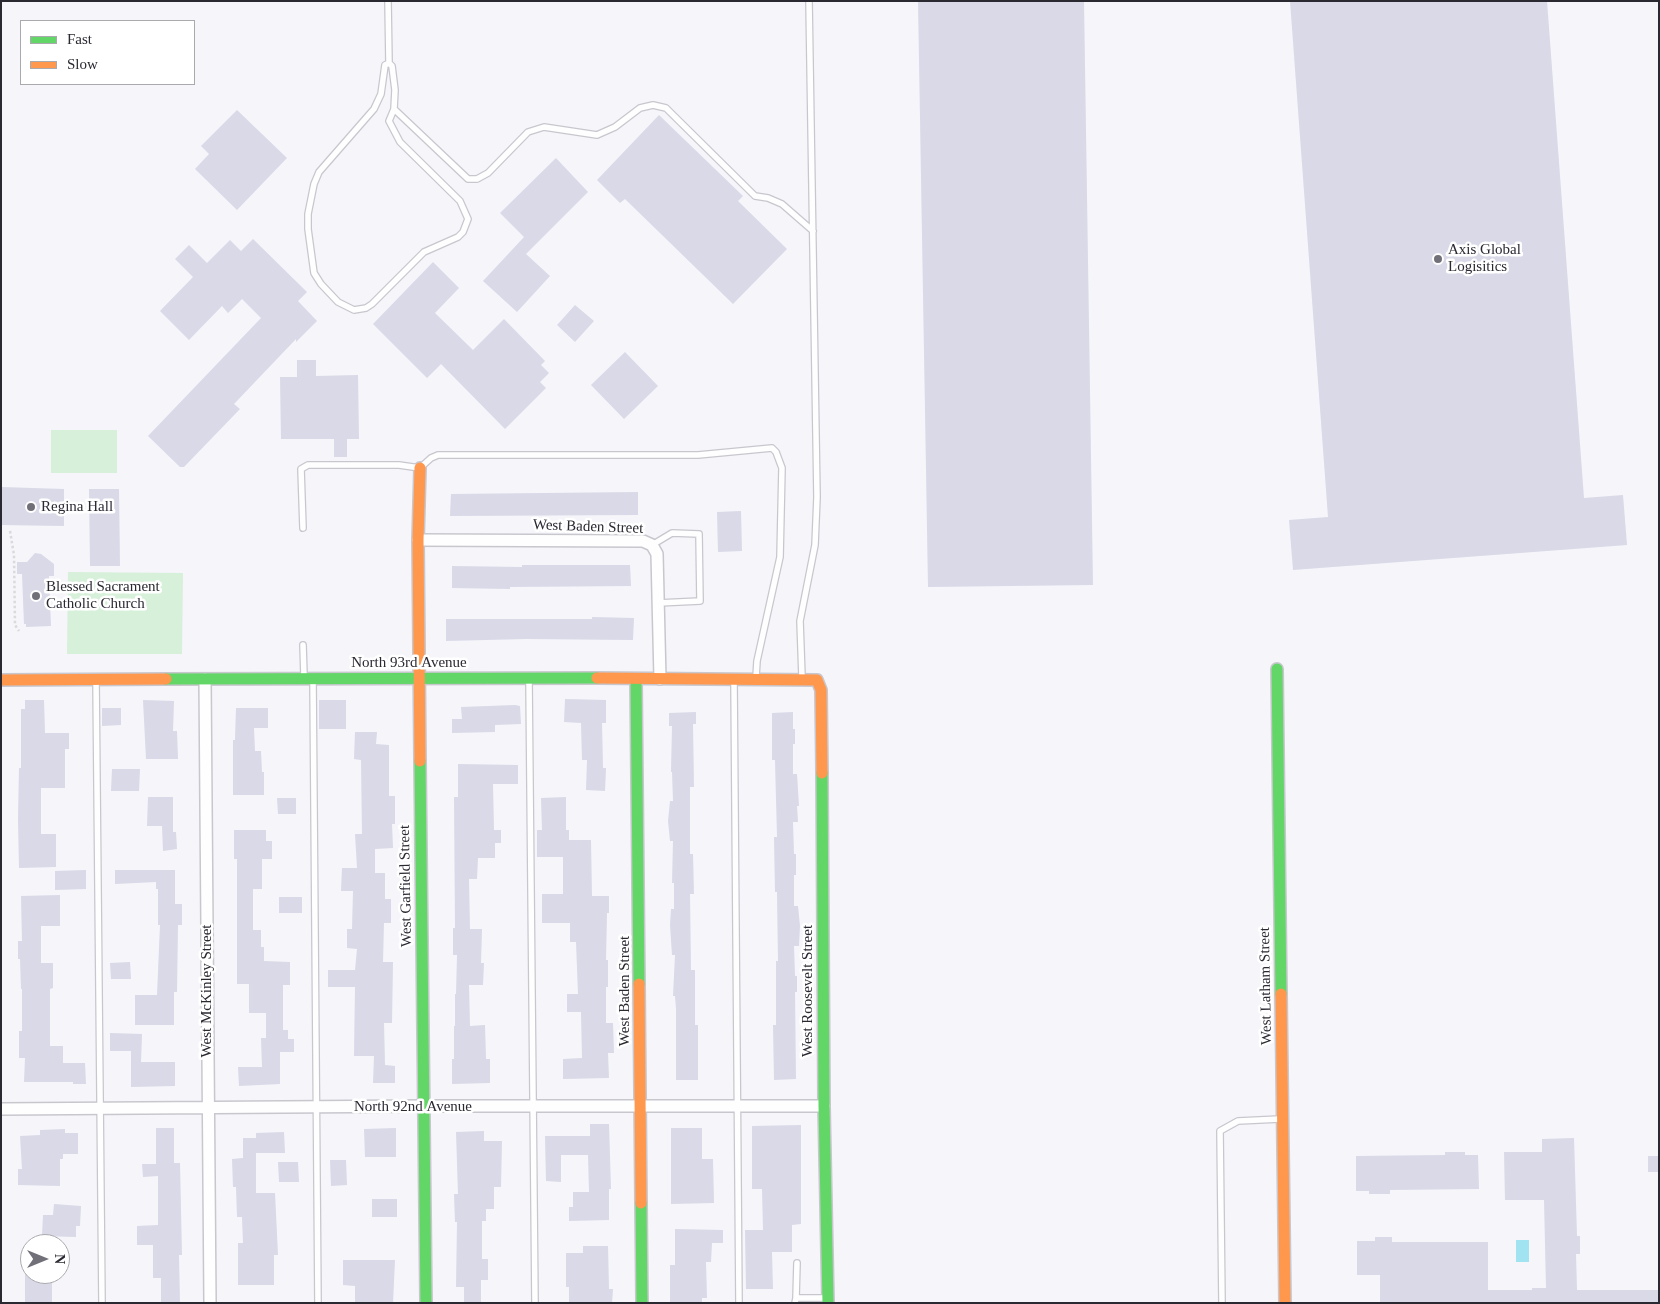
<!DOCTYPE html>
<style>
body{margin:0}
#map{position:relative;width:1660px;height:1304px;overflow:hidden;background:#f5f5fa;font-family:"Times New Roman",serif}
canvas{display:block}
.frame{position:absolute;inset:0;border:2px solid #2a2932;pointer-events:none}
.legend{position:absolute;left:20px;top:20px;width:175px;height:65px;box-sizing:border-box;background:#fff;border:1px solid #aaa9ad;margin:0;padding:6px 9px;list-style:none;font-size:15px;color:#2a2932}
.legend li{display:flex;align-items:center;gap:10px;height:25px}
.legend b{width:25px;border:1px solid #aaa9ad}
.north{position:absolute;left:20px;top:1234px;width:50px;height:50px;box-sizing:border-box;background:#fff;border:1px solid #aaa9ad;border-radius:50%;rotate:90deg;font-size:14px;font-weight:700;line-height:20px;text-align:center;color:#2a2932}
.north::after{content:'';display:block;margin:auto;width:18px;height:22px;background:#717078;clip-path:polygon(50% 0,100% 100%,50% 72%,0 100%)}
</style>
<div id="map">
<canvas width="1660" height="1304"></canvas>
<div class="frame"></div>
<ul class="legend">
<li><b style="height:6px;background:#63d668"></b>Fast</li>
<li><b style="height:6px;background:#ff974d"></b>Slow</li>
</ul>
<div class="north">N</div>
</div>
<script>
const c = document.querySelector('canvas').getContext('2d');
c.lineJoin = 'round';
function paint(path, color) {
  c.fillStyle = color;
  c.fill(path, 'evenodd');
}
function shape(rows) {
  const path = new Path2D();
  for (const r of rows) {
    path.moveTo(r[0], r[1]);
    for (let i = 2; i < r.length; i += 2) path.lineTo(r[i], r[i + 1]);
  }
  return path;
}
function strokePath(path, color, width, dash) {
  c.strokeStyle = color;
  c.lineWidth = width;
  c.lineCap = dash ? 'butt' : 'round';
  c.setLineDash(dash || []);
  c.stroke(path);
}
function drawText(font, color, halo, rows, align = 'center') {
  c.font = font + ' "Times New Roman",serif';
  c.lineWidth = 5;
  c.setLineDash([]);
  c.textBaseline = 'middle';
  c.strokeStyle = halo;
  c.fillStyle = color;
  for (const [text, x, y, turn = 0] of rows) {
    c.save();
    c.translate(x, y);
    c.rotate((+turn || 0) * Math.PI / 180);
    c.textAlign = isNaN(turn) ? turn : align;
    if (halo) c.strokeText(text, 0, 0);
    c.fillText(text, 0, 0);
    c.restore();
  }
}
const green = shape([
 [51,430,117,430,117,473,51,473],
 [68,572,183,573,182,654,67,654]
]);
const water = shape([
 [1516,1240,1529,1240,1529,1262,1516,1262]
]);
const building = shape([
 [918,1,1084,1,1093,585,928,587],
 [1290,1,1547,1,1584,498,1623,495,1627,545,1293,570,1289,520,1328,517],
 [237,110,287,158,237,210,195,169,209,154,201,146],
 [659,115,743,196,738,201,787,249,733,304,625,199,620,203,597,180],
 [556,158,588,192,526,254,550,276,517,312,483,281,524,237,500,213],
 [253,239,307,292,298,301,317,321,296,342,296,339,234,404,240,409,184,467,180,467,148,436,261,318,242,299,228,313,222,306,189,340,160,311,193,277,175,259,189,245,207,263,230,240,241,251],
 [433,262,459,288,435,313,473,350,504,319,545,361,541,365,549,373,540,382,546,388,505,429,441,364,427,378,373,324],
 [575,305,594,321,575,342,557,325],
 [625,352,658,386,624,419,591,385],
 [297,360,316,360,316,376,358,375,359,439,347,439,347,457,334,457,334,439,281,439,280,377,297,377],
 [1,487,64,489,64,526,1,525],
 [89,489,119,489,120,566,90,566],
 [638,492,638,515,450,516,451,494],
 [741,511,742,551,718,552,717,512],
 [35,553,41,554,54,564,54,576,49,576,51,626,26,627,26,624,24,624,22,574,17,574,17,562,27,562],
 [522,565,630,565,631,586,510,587,510,589,452,588,452,566,522,567],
 [592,617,634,618,633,640,526,639,446,641,446,619,592,619],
 [565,699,606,700,606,723,602,723,603,768,606,768,605,791,586,790,587,760,582,760,581,723,564,722],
 [25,700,44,700,45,733,69,733,69,749,65,749,65,788,41,788,41,834,56,834,56,867,19,868,18,819,19,768,21,768,21,709,25,709],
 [143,700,174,701,173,731,177,731,178,759,146,759],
 [319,700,346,700,346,729,319,729],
 [515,705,520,706,521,724,495,725,495,732,452,733,452,719,462,719,461,707],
 [102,708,121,708,121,725,102,726],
 [236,708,268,708,268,728,254,728,255,751,261,751,262,772,264,772,264,795,233,795,233,740,235,740],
 [696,712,696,724,693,724,694,787,690,787,690,854,693,854,694,894,690,894,691,970,695,970,695,1025,698,1025,698,1080,676,1080,676,1009,675,996,673,996,675,955,672,955,670,925,671,909,674,909,674,883,672,883,673,841,670,841,668,821,670,801,673,801,672,772,671,772,672,726,669,726,669,713],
 [793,712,793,729,795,729,795,744,793,744,793,774,797,774,799,806,797,806,798,822,793,822,794,854,796,854,796,875,794,875,794,906,798,906,800,926,799,946,794,946,795,976,797,976,797,992,795,992,796,1079,774,1080,773,1025,776,1025,776,961,778,961,777,892,775,892,774,837,777,837,775,760,772,760,772,713],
 [355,732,377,732,376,744,389,745,389,796,395,796,395,824,392,824,393,848,375,849,375,873,385,873,385,899,391,899,391,923,384,923,383,962,393,962,392,1023,384,1023,385,1065,395,1066,395,1083,373,1083,374,1056,354,1056,355,987,328,987,328,970,355,970,357,949,347,948,347,929,352,929,353,891,341,891,342,868,357,868,355,834,362,834,361,760,354,759],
 [458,764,518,765,518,784,493,784,494,830,501,830,501,843,495,843,495,858,478,858,477,879,469,879,470,929,482,929,481,963,484,963,483,985,469,985,470,1026,485,1025,486,1059,490,1059,490,1083,452,1084,452,1059,454,1059,454,1026,455,1026,455,994,456,994,457,955,453,955,453,928,455,928,454,797,458,797],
 [112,769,140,769,139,791,111,791],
 [148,797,173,797,173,832,176,832,177,849,163,851,162,826,147,826],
 [566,797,566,830,569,830,569,840,591,840,592,896,609,896,609,913,607,913,606,960,608,960,608,987,606,987,606,1023,613,1023,614,1053,608,1053,609,1078,563,1079,563,1059,582,1058,581,1012,567,1012,567,994,578,994,576,942,570,942,570,923,542,923,542,894,563,894,563,857,537,857,537,830,542,830,541,798],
 [277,798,296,798,296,814,278,814],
 [234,830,266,830,266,841,272,841,272,859,262,859,262,889,253,889,253,930,261,930,261,947,264,947,264,961,290,962,290,985,283,985,283,1030,288,1030,288,1039,294,1039,294,1052,280,1052,280,1084,239,1086,238,1067,262,1067,261,1038,266,1038,266,1013,249,1013,249,984,237,984,237,859,234,859],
 [86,870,86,889,55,890,55,871],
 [115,870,175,870,175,904,182,904,182,925,178,925,177,992,174,992,174,1025,135,1025,135,995,157,995,160,925,158,925,158,889,156,889,156,882,115,884],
 [60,895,60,926,41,926,41,963,53,963,53,988,50,989,50,1046,63,1046,63,1063,85,1063,86,1084,73,1084,73,1082,24,1082,25,1058,19,1058,19,1031,22,1031,22,989,21,989,20,959,18,959,18,941,22,941,21,896],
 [279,897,302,897,302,913,279,913],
 [130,962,131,979,111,979,110,963],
 [110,1033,142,1034,141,1062,175,1062,175,1086,131,1087,131,1051,110,1051],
 [590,1124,609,1124,611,1189,609,1189,609,1220,569,1221,569,1207,573,1207,573,1192,589,1192,588,1155,561,1155,561,1182,546,1181,545,1136,590,1136],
 [801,1125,801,1224,792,1225,792,1252,772,1252,773,1289,746,1289,745,1230,763,1230,762,1189,752,1189,752,1126],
 [156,1128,174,1128,174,1163,180,1163,182,1255,179,1255,180,1303,161,1303,161,1278,153,1278,153,1245,137,1245,137,1226,158,1225,158,1176,143,1177,142,1164,156,1164],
 [396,1128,396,1157,365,1157,364,1129],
 [671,1128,702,1128,702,1159,713,1159,714,1203,671,1204],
 [65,1129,65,1133,78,1133,78,1154,63,1154,63,1159,60,1159,60,1186,18,1185,18,1169,22,1169,20,1136,40,1135,40,1130],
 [484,1131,484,1141,502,1141,501,1187,494,1187,494,1209,486,1209,486,1221,482,1221,482,1259,488,1259,488,1280,481,1280,481,1303,464,1303,464,1287,456,1287,457,1222,455,1222,454,1194,458,1194,456,1132],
 [284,1132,285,1153,256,1153,256,1193,275,1193,278,1255,274,1255,274,1285,238,1285,238,1243,243,1243,242,1217,237,1217,236,1187,233,1187,232,1159,243,1158,243,1138,256,1138,256,1133],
 [1574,1138,1577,1236,1580,1236,1580,1254,1576,1254,1577,1290,1659,1290,1659,1303,1380,1303,1380,1275,1357,1275,1357,1241,1375,1241,1375,1237,1392,1237,1392,1242,1488,1242,1488,1290,1532,1290,1532,1288,1546,1288,1544,1200,1505,1200,1504,1152,1542,1152,1542,1139],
 [1445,1152,1465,1152,1465,1155,1478,1155,1479,1189,1390,1190,1390,1194,1369,1194,1369,1191,1356,1191,1356,1156,1445,1155],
 [1648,1156,1659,1156,1659,1172,1648,1172],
 [330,1160,346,1160,347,1185,331,1186],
 [278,1162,298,1162,299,1182,279,1182],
 [372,1199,397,1199,397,1217,372,1217],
 [54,1204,81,1206,80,1226,76,1226,76,1237,42,1236,43,1215,53,1215],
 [675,1229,723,1230,723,1243,712,1243,711,1262,706,1262,707,1298,702,1298,702,1303,670,1303,670,1265,675,1265],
 [583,1246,608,1246,609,1289,613,1289,612,1303,569,1303,569,1287,566,1287,566,1253,583,1253],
 [343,1260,395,1260,393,1303,355,1303,355,1286,343,1285],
 [25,1274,52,1274,52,1303,25,1303]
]);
const path = shape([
 [10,531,14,555,15,625,19,631]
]);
const lane = shape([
 [388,1,389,63,392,66,395,90,394,109,389,121,400,142,460,201,468,219,463,232,458,237,424,252,372,304,366,308,354,310,338,302,321,284,314,273,308,229,308,214,314,184,319,172,374,109,381,94,385,65,389,63],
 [394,109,468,179,477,179,488,173,528,132,544,127,597,135,615,127,640,108,653,105,666,108,755,196,768,198,782,204,813,231],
 [303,528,301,469,308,465,399,465,420,468,431,458,438,455,698,455,772,448,776,452,782,468,780,557,757,661,756,677],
 [652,545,672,533,699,534,700,601,658,603],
 [303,645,304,676],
 [802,677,800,621,815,545,817,497,809,1],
 [96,680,102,1303],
 [313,680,318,1303],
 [529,681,535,1303],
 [734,681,739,1303],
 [796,1298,797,1263],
 [795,1303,796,1298,826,1298],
 [1222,1303,1220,1131,1238,1121,1280,1119]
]);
const street = shape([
 [418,540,643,541,652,545,657,554,660,679],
 [205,679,210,1303],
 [1,1109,424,1106,824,1106]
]);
const fast = shape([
 [1277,669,1281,994],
 [166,679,597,678],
 [636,679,639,984],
 [420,761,426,1303],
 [822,773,824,1106,828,1303],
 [641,1203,642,1303]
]);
const slow = shape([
 [420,468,418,540,420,761],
 [597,678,817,680,821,690,822,773],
 [1,680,166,679],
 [639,984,641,1203],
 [1281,994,1285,1303]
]);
const markers = [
 [1438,259,5,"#717078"],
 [31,507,5,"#717078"],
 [36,596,5,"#717078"]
];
const poiNames = [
 ["Axis Global",1448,250],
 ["Logisitics",1448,267],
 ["Regina Hall",41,507],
 ["Blessed Sacrament",46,587],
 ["Catholic Church",46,604]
];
const streetNames = [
 ["West Baden Street",588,527,2],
 ["North 93rd Avenue",409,663],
 ["West Garfield Street",406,886,-91],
 ["West Latham Street",1266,986,-91],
 ["West McKinley Street",207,991,-90],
 ["West Baden Street",625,991,-90],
 ["West Roosevelt Street",808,991,-90],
 ["North 92nd Avenue",413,1107]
];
paint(green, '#d7f0da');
paint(water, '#a2e3f1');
paint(building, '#d9d9e8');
strokePath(lane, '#c8c7ce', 8);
strokePath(street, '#c8c7ce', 14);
strokePath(fast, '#c8c7ce', 14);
strokePath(slow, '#c8c7ce', 14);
strokePath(path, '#dad9db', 2.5, [2.5, 2.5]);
strokePath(lane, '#fefefe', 5.5);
strokePath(street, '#fefefe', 11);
strokePath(fast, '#63d668', 11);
strokePath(slow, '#ff974d', 11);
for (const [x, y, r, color] of markers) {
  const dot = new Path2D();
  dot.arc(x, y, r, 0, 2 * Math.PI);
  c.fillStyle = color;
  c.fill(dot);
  strokePath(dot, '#fff', 2);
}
drawText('15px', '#2a2932', '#fff', poiNames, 'left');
drawText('15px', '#2a2932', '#fff', streetNames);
</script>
